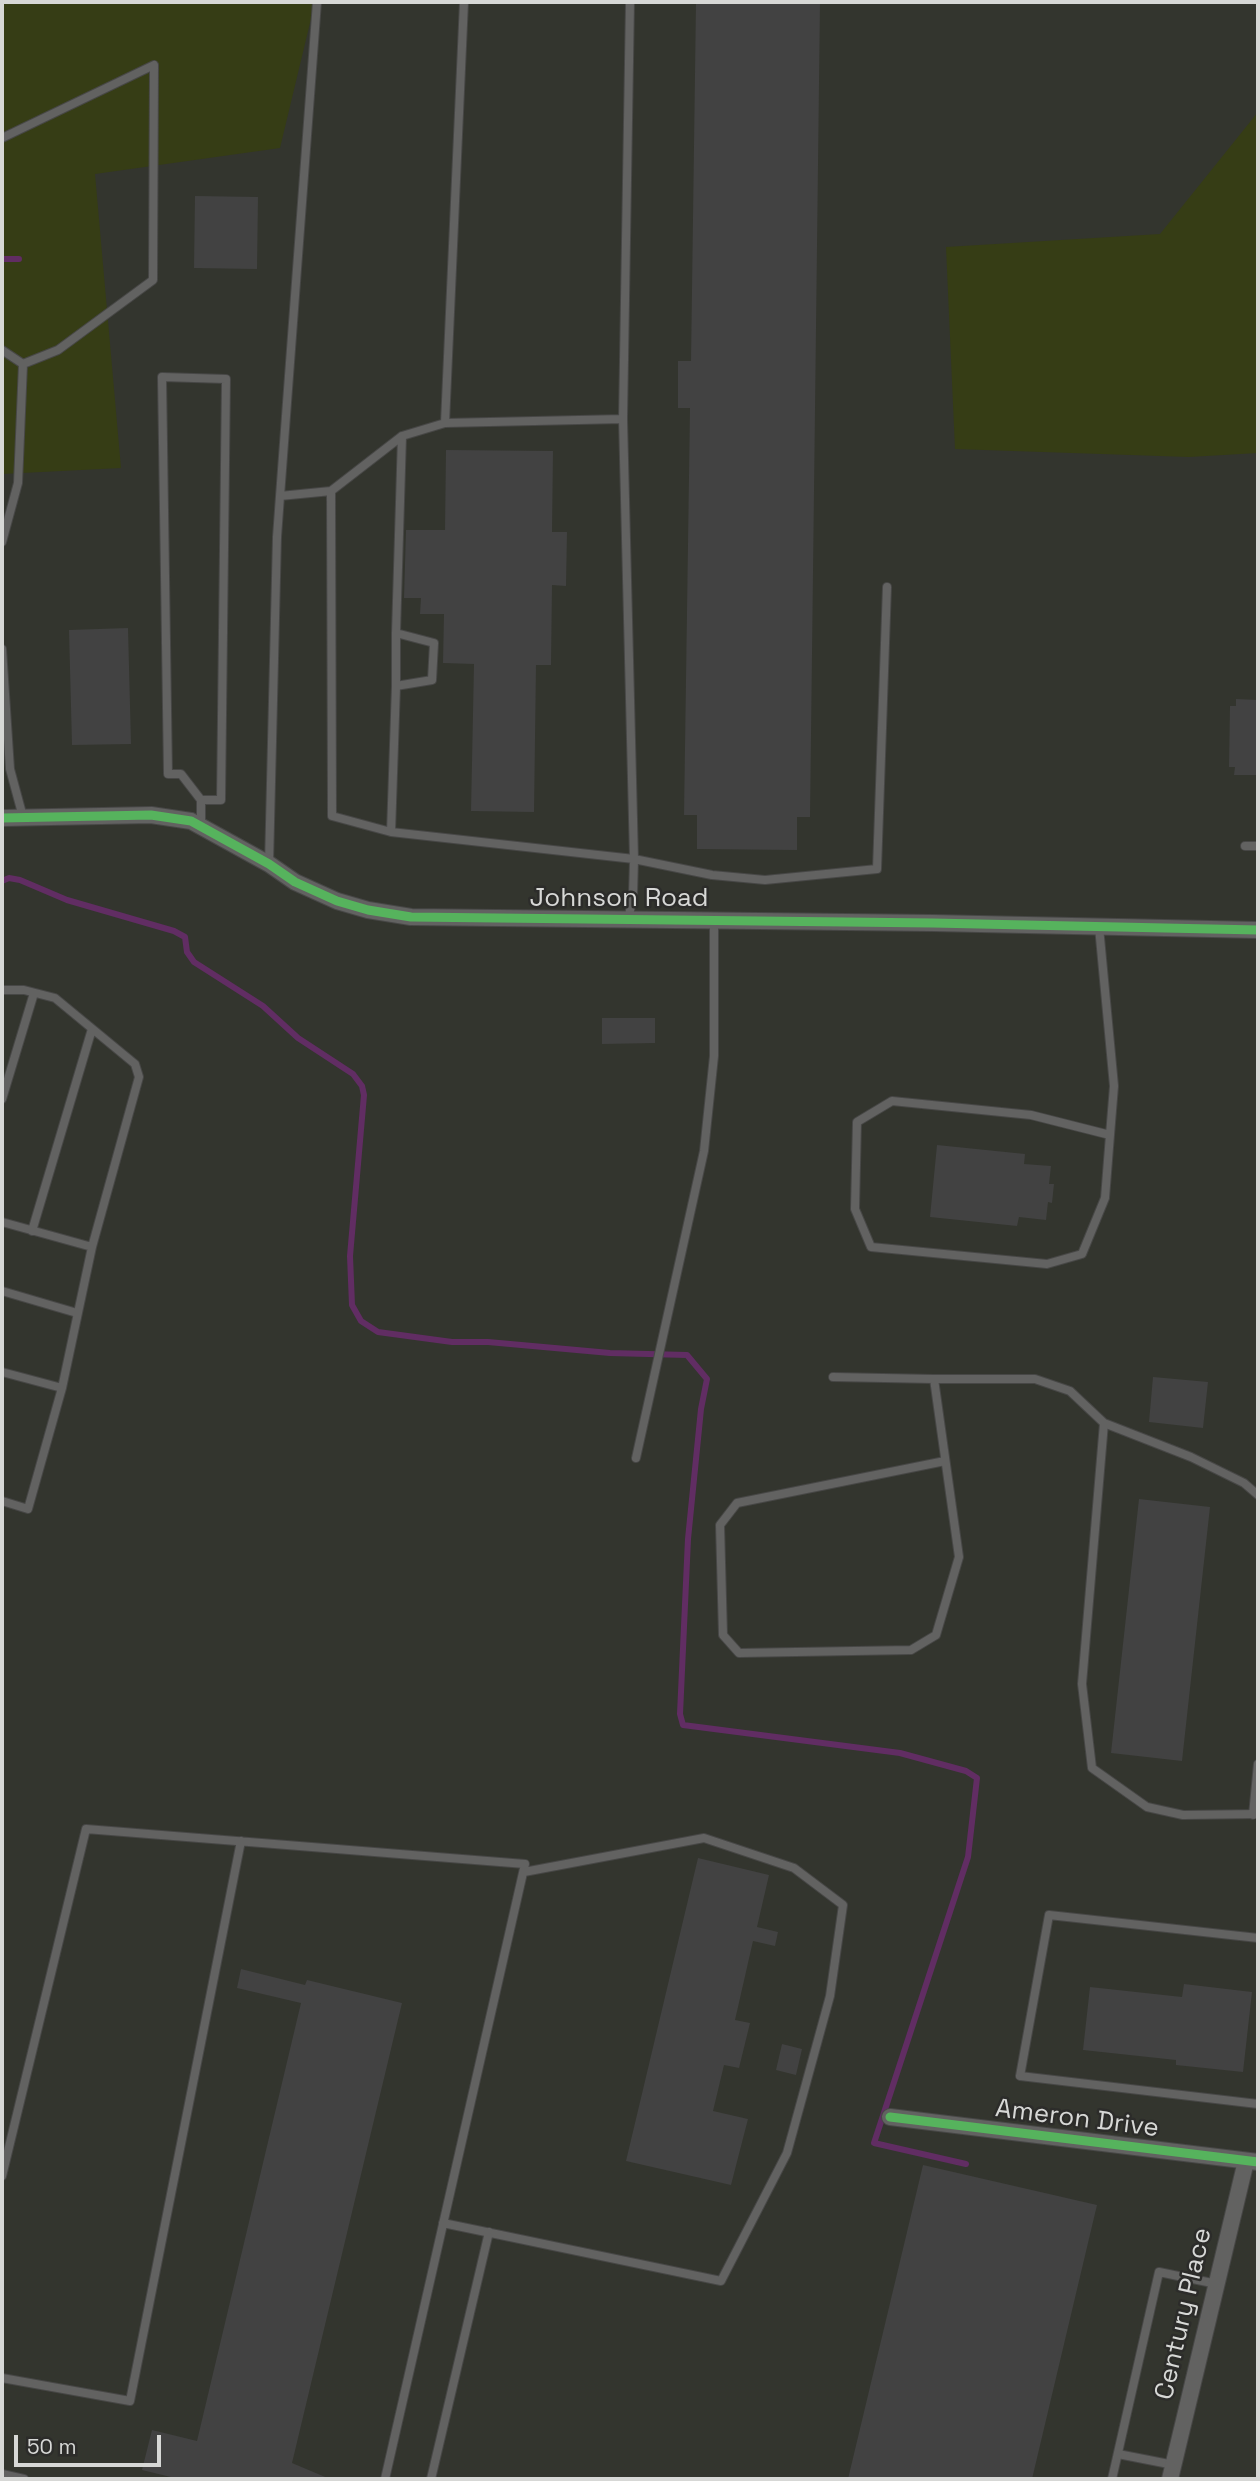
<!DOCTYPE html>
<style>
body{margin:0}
#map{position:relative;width:1260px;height:2481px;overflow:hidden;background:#2b2b2b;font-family:"Space Grotesk",sans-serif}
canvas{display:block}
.frame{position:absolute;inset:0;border:4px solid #d7d8d6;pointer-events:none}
.scale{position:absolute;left:14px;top:2435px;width:147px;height:32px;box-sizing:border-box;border:4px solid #d7d8d6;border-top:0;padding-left:9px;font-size:21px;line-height:24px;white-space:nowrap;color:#d7d8d6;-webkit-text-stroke:5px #2c2c2a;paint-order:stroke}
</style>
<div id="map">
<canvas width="1260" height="2481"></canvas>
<div class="frame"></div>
<div class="scale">50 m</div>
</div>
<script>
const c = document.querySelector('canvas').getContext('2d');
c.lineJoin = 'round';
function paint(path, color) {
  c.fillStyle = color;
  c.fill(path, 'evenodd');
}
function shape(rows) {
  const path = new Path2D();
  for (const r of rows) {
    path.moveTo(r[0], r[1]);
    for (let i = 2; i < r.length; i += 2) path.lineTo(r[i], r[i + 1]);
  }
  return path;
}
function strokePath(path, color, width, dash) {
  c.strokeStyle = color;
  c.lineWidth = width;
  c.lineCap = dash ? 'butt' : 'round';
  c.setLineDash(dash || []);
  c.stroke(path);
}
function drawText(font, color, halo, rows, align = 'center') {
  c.font = font + ' "Space Grotesk",sans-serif';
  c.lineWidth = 5;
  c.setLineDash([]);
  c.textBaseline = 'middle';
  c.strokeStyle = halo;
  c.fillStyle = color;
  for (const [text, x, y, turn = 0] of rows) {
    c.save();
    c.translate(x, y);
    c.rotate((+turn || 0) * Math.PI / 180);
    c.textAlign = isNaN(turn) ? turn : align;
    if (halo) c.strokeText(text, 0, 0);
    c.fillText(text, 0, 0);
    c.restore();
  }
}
const built = shape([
 [2,2,1258,2,1258,2479,2,2479]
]);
const green = shape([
 [2,2,315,2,280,148,95,174,121,468,2,474],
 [1258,112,1258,453,1189,457,955,449,946,247,1160,234]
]);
const stream = shape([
 [2,259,19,259],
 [2,881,9,878,20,880,67,900,174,931,185,937,187,952,194,962,263,1006,298,1038,353,1074,362,1086,364,1095,350,1256,352,1305,361,1321,378,1332,452,1342,488,1342,610,1353,687,1355,707,1379,701,1409,688,1539,680,1714,683,1725,900,1753,966,1771,977,1778,968,1857,874,2143,966,2164]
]);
const building = shape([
 [696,2,820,2,810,817,797,817,797,850,697,849,697,815,684,815,690,408,678,408,678,361,691,361],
 [195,196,258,197,257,269,194,268],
 [446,450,553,451,552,532,567,532,566,586,552,585,551,665,536,665,534,812,471,811,474,664,443,663,444,614,420,614,421,598,404,598,406,530,445,530],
 [128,628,131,744,72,745,69,630],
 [1236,699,1258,700,1258,775,1234,775,1235,767,1229,767,1230,706,1236,706],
 [602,1018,655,1018,655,1043,602,1044],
 [937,1145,1025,1154,1024,1164,1051,1166,1049,1184,1054,1184,1052,1203,1048,1202,1046,1220,1019,1217,1017,1226,930,1217],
 [1153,1377,1208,1382,1203,1428,1149,1422],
 [1139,1499,1210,1507,1182,1761,1111,1753],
 [698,1858,769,1875,757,1927,778,1932,775,1946,753,1941,735,2020,750,2023,739,2068,724,2065,713,2111,748,2119,731,2185,626,2161],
 [241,1969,305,1985,307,1980,402,2003,292,2463,330,2479,179,2479,142,2470,152,2430,197,2441,301,2003,237,1988],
 [1184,1984,1252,1992,1243,2072,1176,2065,1176,2060,1083,2050,1090,1987,1182,1997],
 [782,2044,802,2049,796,2075,776,2070],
 [923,2165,1097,2205,1032,2479,848,2479]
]);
const service = shape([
 [464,2,445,423,623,419,630,2],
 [2,138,154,65,153,280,58,350,23,364],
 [2,350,23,364],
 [623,419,634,859,633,896,628,920],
 [331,491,332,816,391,832,634,859,712,875,765,880,877,869,887,587],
 [280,496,317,2],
 [2,542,18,483,23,364],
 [396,633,396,686,432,680,434,643,396,633,402,436],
 [2,649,10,769,23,817],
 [201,825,201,800,221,800,226,379,162,377,168,774,181,774,201,800],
 [391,832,396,686],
 [1245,846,1258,846],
 [269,864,277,537,280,496,331,491,402,436,445,423],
 [1099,927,1114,1086,1110,1135,1105,1198,1082,1254,1047,1264,871,1247,855,1209,857,1122,892,1101,1031,1115,1110,1135],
 [2,990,24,990,55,998,135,1064,139,1077,92,1247],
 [2,1099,34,993],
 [2,1222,92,1247,62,1388,28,1509,2,1501],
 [32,1231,92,1029],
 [2,1291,77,1313],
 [2,1372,62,1388],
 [833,1377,934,1379],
 [636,1458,704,1151,714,1056,714,921],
 [945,1461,737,1503,720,1525,723,1635,739,1653,911,1650,936,1635,959,1557,934,1379,1035,1379,1070,1391,1104,1423],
 [1258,1495,1244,1483,1191,1457,1104,1423,1082,1684,1092,1768,1147,1807,1183,1815,1258,1814],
 [1253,1815,1258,1764],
 [1258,1938,1049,1915,1020,2076,1258,2104],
 [2,2176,86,1829,525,1864,385,2479],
 [443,2223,721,2281,787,2153,830,1996,843,1905,794,1868,704,1838,524,1872],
 [2,2378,130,2401,241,1841],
 [1118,2454,1174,2465],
 [2,2474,24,2479],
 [431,2479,489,2232],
 [1112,2479,1159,2272,1217,2284]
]);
const minor = shape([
 [2,818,151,815,191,821,269,864,295,882,337,901,368,910,411,917,933,923,1258,930],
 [890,2117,1258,2162],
 [1170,2479,1246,2161]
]);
const cycleway = shape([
 [2,818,151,815,191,821,269,864,295,882,337,901,368,910,411,917,933,923,1258,930],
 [890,2117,1258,2162]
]);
const streetNames = [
 ["Johnson Road",619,899],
 ["Ameron Drive",1077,2119,7],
 ["Century Place",1184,2314,-77]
];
paint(built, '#33352e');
paint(green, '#363d15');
strokePath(stream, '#612d63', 6);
paint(building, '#424242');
strokePath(service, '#474746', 10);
strokePath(minor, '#474746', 18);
strokePath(service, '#626261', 8);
strokePath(minor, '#626261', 16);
strokePath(cycleway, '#56b35d', 9);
drawText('26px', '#d7d8d6', '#2c2c2a', streetNames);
</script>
